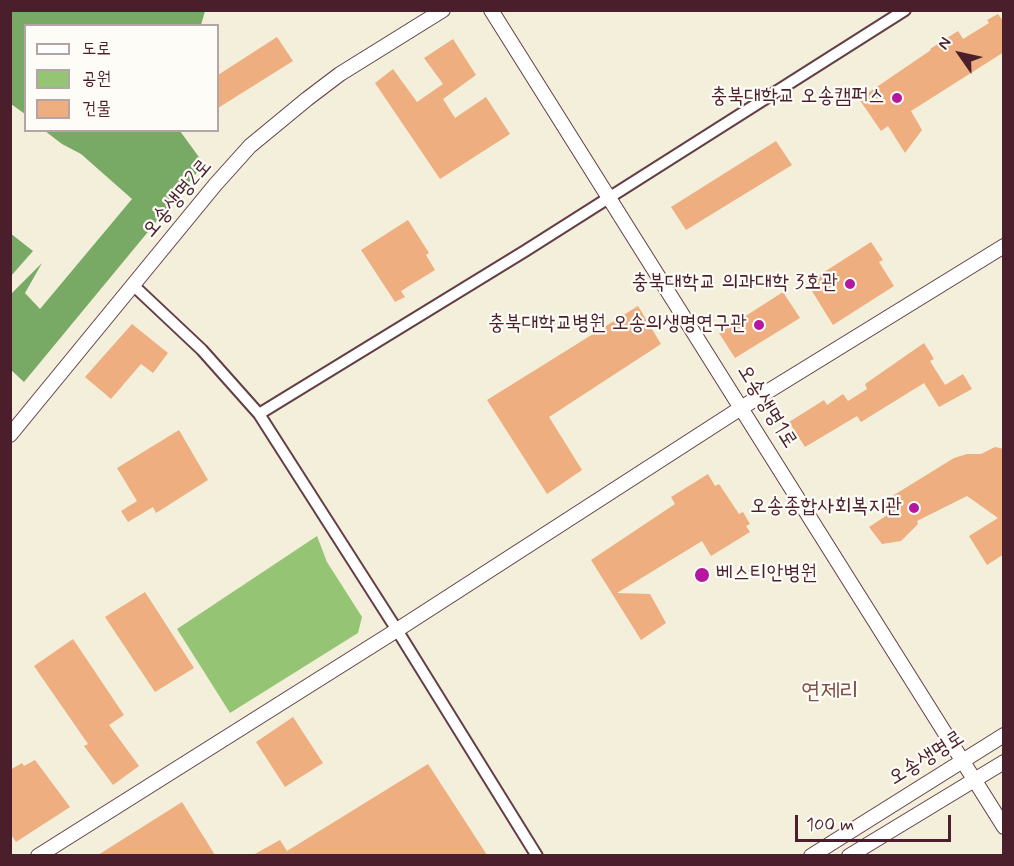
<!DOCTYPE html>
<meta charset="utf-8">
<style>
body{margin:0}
#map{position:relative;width:1014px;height:866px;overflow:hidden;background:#f3efdb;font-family:Mynerve,"Poor Story",sans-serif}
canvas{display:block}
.frame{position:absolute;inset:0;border:12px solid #4a1f2b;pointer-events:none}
.legend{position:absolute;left:24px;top:24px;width:195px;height:108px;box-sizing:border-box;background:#fdfcf7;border:2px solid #b5a4a5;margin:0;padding:8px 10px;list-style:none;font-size:18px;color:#4a1f2b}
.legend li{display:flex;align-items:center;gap:12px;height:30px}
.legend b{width:30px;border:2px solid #b5a4a5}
.north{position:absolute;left:930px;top:24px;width:60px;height:60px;-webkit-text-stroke:4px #fdfcf7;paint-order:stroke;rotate:304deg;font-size:16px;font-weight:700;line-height:24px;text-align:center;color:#4a1f2b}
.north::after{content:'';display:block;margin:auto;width:21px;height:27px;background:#4a1f2b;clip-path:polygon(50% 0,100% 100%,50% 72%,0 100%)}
.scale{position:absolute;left:795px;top:815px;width:156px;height:27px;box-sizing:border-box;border:3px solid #4a1f2b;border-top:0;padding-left:8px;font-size:18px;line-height:21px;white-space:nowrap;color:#4a1f2b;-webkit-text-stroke:4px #fdfcf7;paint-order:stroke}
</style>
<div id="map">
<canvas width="1014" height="866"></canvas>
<div class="frame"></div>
<ul class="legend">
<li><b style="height:8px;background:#fff"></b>도로</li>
<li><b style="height:16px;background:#95c574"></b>공원</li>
<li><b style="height:16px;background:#eeae7f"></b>건물</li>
</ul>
<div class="north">N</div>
<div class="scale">100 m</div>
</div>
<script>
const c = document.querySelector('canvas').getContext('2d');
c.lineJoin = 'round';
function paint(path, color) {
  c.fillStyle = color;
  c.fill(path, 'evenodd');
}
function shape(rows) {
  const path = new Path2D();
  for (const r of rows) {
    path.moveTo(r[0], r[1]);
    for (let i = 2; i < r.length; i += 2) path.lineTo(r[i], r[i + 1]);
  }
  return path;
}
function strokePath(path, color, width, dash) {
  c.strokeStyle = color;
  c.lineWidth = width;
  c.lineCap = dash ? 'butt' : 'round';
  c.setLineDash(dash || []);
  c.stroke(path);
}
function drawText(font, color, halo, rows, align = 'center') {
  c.font = font + ' Mynerve,"Poor Story",sans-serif';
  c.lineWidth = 4.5;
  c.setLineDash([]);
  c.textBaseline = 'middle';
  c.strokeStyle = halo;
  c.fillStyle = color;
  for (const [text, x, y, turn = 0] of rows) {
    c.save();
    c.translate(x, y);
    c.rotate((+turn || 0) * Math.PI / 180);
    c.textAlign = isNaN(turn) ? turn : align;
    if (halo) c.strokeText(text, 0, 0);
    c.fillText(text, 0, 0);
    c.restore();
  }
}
const green = shape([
 [317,536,327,562,362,617,358,633,230,713,177,629]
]);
const forest = shape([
 [11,10,205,10,205,11,201,25,26,26,25,114,11,104],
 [45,131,180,131,204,164,24,382,11,370,11,294,42,263,25,293,40,309,132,199,81,154,62,144],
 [10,233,33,251,11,276,10,276]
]);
const building = shape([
 [998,14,1004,22,1004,52,911,111,922,130,905,153,888,126,881,131,859,99,931,50,930,49,958,31,963,39,989,23,987,20],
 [277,37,293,61,218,108,218,75],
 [453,39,476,75,443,99,455,118,486,97,510,134,440,179,375,83,393,69,417,102,443,84,424,58],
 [776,141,792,165,686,230,671,207],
 [408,220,429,253,426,255,435,270,401,291,405,297,395,302,361,250],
 [871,242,883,260,879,262,894,286,833,325,807,283],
 [783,292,800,318,735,358,719,333],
 [638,306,661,344,549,417,582,470,547,494,487,400],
 [132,324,168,353,153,373,141,364,111,399,85,377],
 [924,343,934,359,930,361,945,385,963,374,972,389,939,407,924,383,861,422,857,416,805,447,789,422,824,400,827,405,843,394,848,401,867,389,865,384],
 [179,430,208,480,156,513,153,507,128,522,121,511,137,501,117,468],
 [995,447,1004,449,1004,554,987,565,969,536,998,518,967,496,917,521,918,524,901,541,882,544,869,527,889,514,881,503,954,458,967,454,981,454],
 [708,474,715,486,719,484,739,514,743,512,750,524,746,526,750,532,711,556,702,541,617,593,650,594,666,623,641,640,591,560,675,504,671,497],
 [145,592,194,668,155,692,105,617],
 [73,639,124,715,109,725,139,766,113,785,84,746,88,744,34,666],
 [293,717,323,763,285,787,256,742],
 [35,760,70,807,16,842,10,833,10,770,22,763,24,766],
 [428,764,487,855,253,855,280,840,287,851],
 [182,802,215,855,98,855]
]);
const minor = shape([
 [134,286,202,350,259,414,397,630,537,856],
 [259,414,525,251,905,10]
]);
const tertiary = shape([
 [491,10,1004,827],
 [10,435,215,185,250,146,307,99,340,74,443,10],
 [38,856,397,630,741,408,1004,246],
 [811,856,1004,735],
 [849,856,1004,762]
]);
const markers = [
 [897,98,6,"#b5179e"],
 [850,284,6,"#b5179e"],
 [759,325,6,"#b5179e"],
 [914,508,6,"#b5179e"],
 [702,575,8,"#b5179e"]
];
const poiNames = [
 ["충북대학교 오송캠퍼스",885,98],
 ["충북대학교 의과대학 3호관",838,284],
 ["충북대학교병원 오송의생명연구관",747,325],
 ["오송종합사회복지관",902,508],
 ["베스티안병원",716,575,"left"]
];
const streetNames = [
 ["오송생명2로",178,199,-50],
 ["오송생명1로",766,407,58],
 ["오송생명로",927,759,-32]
];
const quarterNames = [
 ["연제리",830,693]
];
paint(green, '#95c574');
paint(forest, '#78aa66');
paint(building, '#eeae7f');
strokePath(minor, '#633e45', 14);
strokePath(tertiary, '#633e45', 16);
strokePath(minor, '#fff', 10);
strokePath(tertiary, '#fff', 14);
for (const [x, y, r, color] of markers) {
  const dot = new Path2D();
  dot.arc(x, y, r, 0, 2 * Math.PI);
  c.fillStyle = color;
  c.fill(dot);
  strokePath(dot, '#fdfcf7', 2);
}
drawText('21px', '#4a1f2b', '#fdfcf7', poiNames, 'right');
drawText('21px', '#4a1f2b', '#fdfcf7', streetNames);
drawText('24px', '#835148', '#fdfcf7', quarterNames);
</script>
